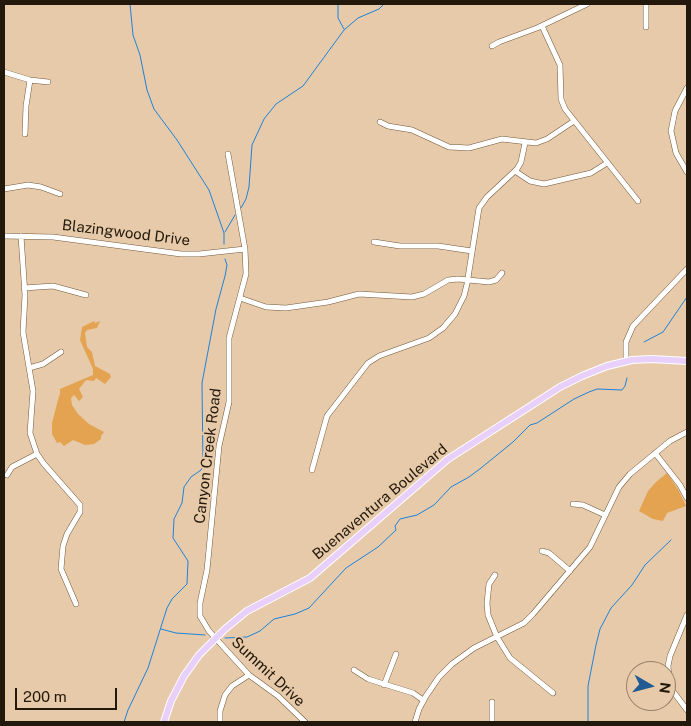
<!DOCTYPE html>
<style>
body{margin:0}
#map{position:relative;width:691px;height:726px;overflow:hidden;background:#e7caa9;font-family:"Public Sans",sans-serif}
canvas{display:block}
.frame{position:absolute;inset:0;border:5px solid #22180b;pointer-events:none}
.north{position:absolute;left:626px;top:661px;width:50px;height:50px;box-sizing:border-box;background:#e7caa9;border:1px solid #98836a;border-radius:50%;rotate:98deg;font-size:14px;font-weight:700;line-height:20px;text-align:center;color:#22180b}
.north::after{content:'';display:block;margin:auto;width:18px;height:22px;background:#225b93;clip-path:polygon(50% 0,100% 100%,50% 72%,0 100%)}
.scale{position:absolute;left:15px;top:688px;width:102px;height:22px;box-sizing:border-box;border:2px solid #22180b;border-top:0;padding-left:6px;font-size:15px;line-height:18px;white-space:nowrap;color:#22180b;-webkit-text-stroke:4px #e7caa9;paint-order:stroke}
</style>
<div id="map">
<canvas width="691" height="726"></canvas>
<div class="frame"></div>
<div class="north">N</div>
<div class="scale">200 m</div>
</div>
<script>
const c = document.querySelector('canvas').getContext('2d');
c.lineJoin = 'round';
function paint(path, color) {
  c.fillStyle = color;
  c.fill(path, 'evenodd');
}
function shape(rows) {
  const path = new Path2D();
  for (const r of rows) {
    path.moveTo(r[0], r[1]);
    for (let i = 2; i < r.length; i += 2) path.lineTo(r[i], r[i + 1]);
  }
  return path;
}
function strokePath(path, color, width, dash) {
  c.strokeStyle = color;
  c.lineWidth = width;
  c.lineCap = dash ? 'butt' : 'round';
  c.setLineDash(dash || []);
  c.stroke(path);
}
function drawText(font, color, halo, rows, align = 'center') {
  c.font = font + ' "Public Sans",sans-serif';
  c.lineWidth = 4;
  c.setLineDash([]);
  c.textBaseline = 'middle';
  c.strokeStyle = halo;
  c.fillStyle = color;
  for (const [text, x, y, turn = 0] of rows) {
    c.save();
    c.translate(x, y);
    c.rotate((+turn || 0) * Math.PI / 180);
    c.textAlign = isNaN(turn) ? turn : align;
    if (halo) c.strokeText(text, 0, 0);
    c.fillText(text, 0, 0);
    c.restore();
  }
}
const green = shape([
 [94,321,95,323,100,321,97,328,87,330,85,333,87,347,92,352,95,366,110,374,111,377,105,384,96,378,94,381,86,380,79,389,83,397,79,401,74,395,71,398,72,405,78,414,89,424,104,432,101,436,101,439,94,444,85,445,73,440,64,446,60,442,57,443,52,434,52,423,59,396,60,395,60,389,93,375,93,369,80,340,82,327],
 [667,473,679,491,686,506,667,513,663,521,653,519,639,511,648,491,656,482]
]);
const stream = shape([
 [130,4,133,35,140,55,147,90,154,109,177,140,209,190,224,233,224,244],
 [338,4,338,18,344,29],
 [241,208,246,199,249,187,252,145,264,119,276,104,303,86,344,30,358,18,379,9,384,4],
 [225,232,235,215],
 [644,342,663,332,687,297],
 [161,629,176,633,205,635],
 [225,638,247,637,260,631,274,619,295,614,309,608,346,568,378,547,396,530,395,526,400,519,417,515,434,505,451,487,469,477,481,468,513,442,530,425,537,423,574,399,589,392,597,389,622,390,625,386,627,378],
 [124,722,128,710,148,668,167,608,172,599,187,584,188,561,173,538,174,519,182,503,184,487,191,477,201,470,203,466,202,383,216,309,225,276,227,265,225,259],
 [588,722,588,686,596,645,600,629,611,608,632,585,645,565,671,540]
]);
const minor = shape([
 [646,4,646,27],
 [542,26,560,65,561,99,565,109,638,201],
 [492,46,499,42,537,28,587,4],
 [4,72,30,80,48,82],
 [687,88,675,111,671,131,676,153,687,172],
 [380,122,388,126,412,130,449,147,469,148,502,139,536,143,547,139,574,121],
 [25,134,26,106,30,80],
 [228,154,245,249,246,274,229,338,229,402,219,446,207,570,200,603,200,616,209,631,249,675,278,696,305,722],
 [515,171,530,181,544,184,591,173,607,163],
 [4,189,28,185,41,187,60,194],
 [4,236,53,237,181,254,199,254,245,249],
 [21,236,25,295,23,332,33,391,30,433,37,454,44,464,80,505,80,512,67,534,63,546,61,569,76,604],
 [374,242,400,246,438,246,472,251],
 [24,288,53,286,86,295],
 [240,298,266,307,286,308,328,302,359,294,412,297,424,294,448,280,458,279,489,282,496,280,502,273],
 [626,361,626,342,633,326,687,269],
 [29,368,43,364,61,352],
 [655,453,680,485,687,498],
 [312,470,327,416,368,363,379,356,429,338,443,328,455,314,464,296,467,284,479,208,487,197,517,169,521,162,525,143],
 [7,475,12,467,37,454],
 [573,504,583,505,605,515],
 [542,551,549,553,570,571],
 [495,575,489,584,487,603,488,615,497,637,510,658,553,693],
 [687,615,670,656,668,666,669,678,672,690,687,710],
 [354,670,368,679,413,693,423,700],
 [384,685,396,654],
 [220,722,220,711,225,695,232,686,249,675],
 [415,722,419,709,426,696,439,677,452,664,474,648,524,623,533,614,590,547,619,487,630,474,670,441,687,432],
 [492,722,492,702]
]);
const major = shape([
 [164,722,171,701,184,676,199,655,225,629,247,611,310,578,448,459,560,387,582,376,607,366,632,360,651,359,687,361]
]);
const streetNames = [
 ["Blazingwood Drive",126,233,7],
 ["Canyon Creek Road",208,456,-83],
 ["Buenaventura Boulevard",380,502,-40],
 ["Summit Drive",268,672,43]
];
paint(green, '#e4a350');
strokePath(stream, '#1b83dc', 1);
strokePath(minor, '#72583a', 6);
strokePath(major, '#fff', 8);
strokePath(minor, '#fff', 5);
strokePath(major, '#e9d0fb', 6);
drawText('15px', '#22180b', '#e7caa9', streetNames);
</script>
